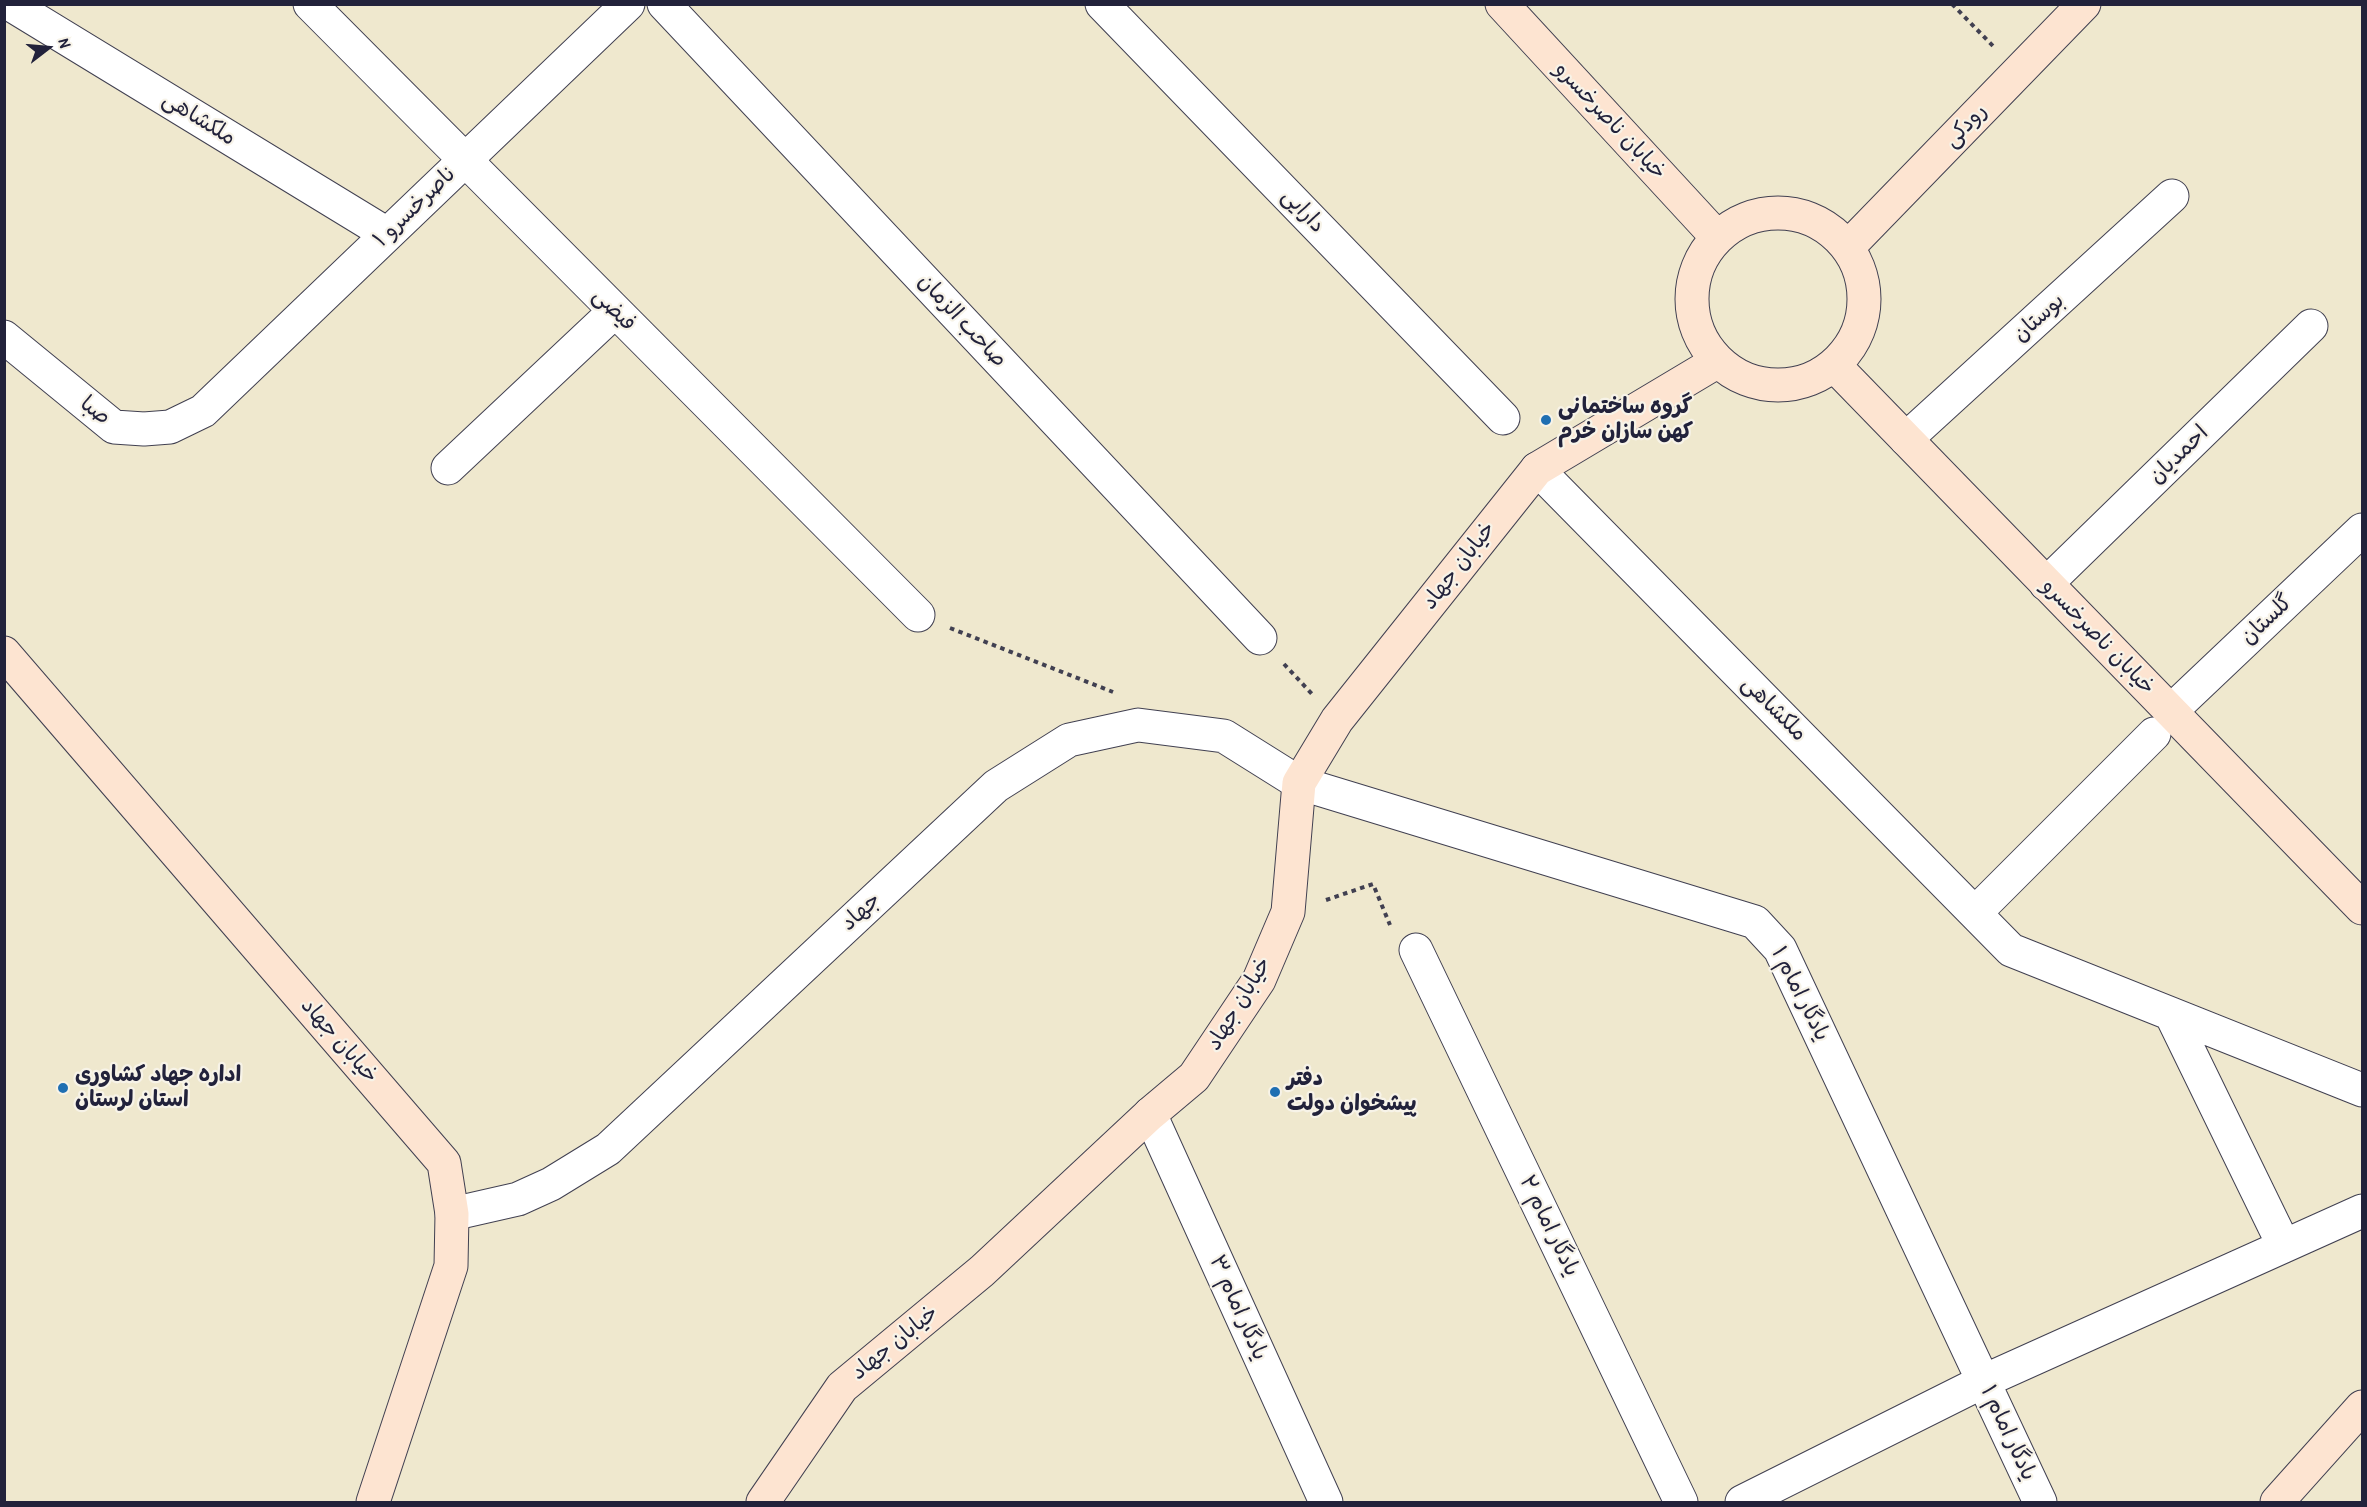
<!DOCTYPE html>
<meta charset="utf-8">
<style>
body{margin:0}
#map{position:relative;width:2367px;height:1507px;overflow:hidden;background:#efe8ce;font-family:"Patrick Hand",sans-serif}
canvas{display:block}
.frame{position:absolute;inset:0;border:6px solid #22223b;pointer-events:none}
.north{position:absolute;left:18px;top:18px;width:60px;height:60px;-webkit-text-stroke:4px #f7f3e8;paint-order:stroke;rotate:74deg;font-size:16px;font-weight:700;line-height:24px;text-align:center;color:#22223b}
.north::after{content:'';display:block;margin:auto;width:21px;height:27px;background:#22223b;clip-path:polygon(50% 0,100% 100%,50% 72%,0 100%)}
</style>
<div id="map">
<canvas width="2367" height="1507"></canvas>
<div class="frame"></div>
<div class="north">N</div>
</div>
<script>
const c = document.querySelector('canvas').getContext('2d');
c.lineJoin = 'round';
function shape(rows) {
  const path = new Path2D();
  for (const r of rows) {
    if (r.length === 3) {
      path.moveTo(r[0] + r[2], r[1]);
      path.arc(r[0], r[1], r[2], 0, 2 * Math.PI);
      continue;
    }
    path.moveTo(r[0], r[1]);
    for (let i = 2; i < r.length; i += 2) path.lineTo(r[i], r[i + 1]);
  }
  return path;
}
function strokePath(path, color, width, dash) {
  c.strokeStyle = color;
  c.lineWidth = width;
  c.lineCap = dash ? 'butt' : 'round';
  c.setLineDash(dash || []);
  c.stroke(path);
}
function drawText(font, color, halo, rows, align = 'center') {
  c.font = font + ' "Patrick Hand","Playpen Sans Arabic",sans-serif';
  c.lineWidth = 4.5;
  c.setLineDash([]);
  c.textBaseline = 'middle';
  c.strokeStyle = halo;
  c.fillStyle = color;
  for (const [text, x, y, turn = 0] of rows) {
    c.save();
    c.translate(x, y);
    c.rotate((+turn || 0) * Math.PI / 180);
    c.textAlign = isNaN(turn) ? turn : align;
    if (halo) c.strokeText(text, 0, 0);
    c.fillText(text, 0, 0);
    c.restore();
  }
}
const path = shape([
 [1952,4,1993,46],
 [950,628,1113,692],
 [1284,664,1312,694],
 [1326,900,1373,884,1390,925]
]);
const street = shape([
 [10,4,387,234],
 [310,4,918,615],
 [664,4,1260,638],
 [1102,4,1503,418],
 [4,337,114,427,144,429,170,427,203,411,628,4],
 [1906,439,2172,196],
 [448,468,615,311],
 [1537,469,2011,950,2362,1090],
 [2046,584,2311,326],
 [2171,711,2362,530],
 [1975,913,2154,734],
 [1416,950,1681,1502],
 [2171,1014,2284,1246],
 [1150,1114,1326,1502],
 [452,1214,518,1199,551,1184,608,1149,996,786,1069,740,1138,725,1224,736,1299,783,1755,922,1780,949,2040,1502],
 [1742,1502,1984,1381,2362,1211]
]);
const secondary = shape([
 [1502,4,1717,237],
 [1778,299,86],
 [1848,247,2084,4],
 [1834,365,2362,908],
 [4,653,444,1163,452,1214,451,1266,373,1502],
 [763,1502,842,1387,982,1271,1150,1114,1194,1077,1259,980,1288,912,1299,783,1337,720,1537,469,1718,361],
 [2277,1502,2362,1407]
]);
const markers = [
 [1546,420,6,"#1f6fb2"],
 [63,1088,6,"#1f6fb2"],
 [1275,1092,6,"#1f6fb2"]
];
const streetNames = [
 ["ملکشاهی",199,119,32],
 ["خیابان ناصرخسرو",1610,121,47],
 ["رودکی",1966,126,-46],
 ["ناصرخسرو ۱",415,207,-44],
 ["دارایی",1303,211,46],
 ["فیضی",614,310,45],
 ["بوستان",2039,318,-42],
 ["صاحب الزمان",962,321,47],
 ["صبا",95,411,38],
 ["احمدیان",2179,455,-44],
 ["خیابان جهاد",1459,566,-52],
 ["گلستان",2267,620,-43],
 ["خیابان ناصرخسرو",2098,637,46],
 ["ملکشاهی",1774,709,45],
 ["جهاد",861,912,-43],
 ["یادگار امام ۱",1800,994,63],
 ["خیابان جهاد",1239,1004,-59],
 ["خیابان جهاد",339,1041,49],
 ["یادگار امام ۲",1549,1226,64],
 ["یادگار امام ۳",1238,1308,66],
 ["خیابان جهاد",895,1343,-39],
 ["یادگار امام ۱",2008,1433,65]
];
const poiNames = [
 ["گروه ساختمانی",1558,407],
 ["کهن سازان خرم",1558,432],
 ["اداره جهاد کشاوری",75,1075],
 ["استان لرستان",75,1100],
 ["دفتر",1287,1079],
 ["پیشخوان دولت",1287,1104]
];
strokePath(street, '#414051', 35);
strokePath(secondary, '#414051', 35);
strokePath(path, '#414051', 4, [4.5, 4.5]);
strokePath(street, '#fff', 33);
strokePath(secondary, '#fde4d1', 33);
for (const [x, y, r, color] of markers) {
  const dot = new Path2D();
  dot.arc(x, y, r, 0, 2 * Math.PI);
  c.fillStyle = color;
  c.fill(dot);
  strokePath(dot, '#f7f3e8', 2);
}
drawText('22px', '#22223b', '#f7f3e8', streetNames);
drawText('bold 22px', '#22223b', '#f7f3e8', poiNames, 'left');
</script>
